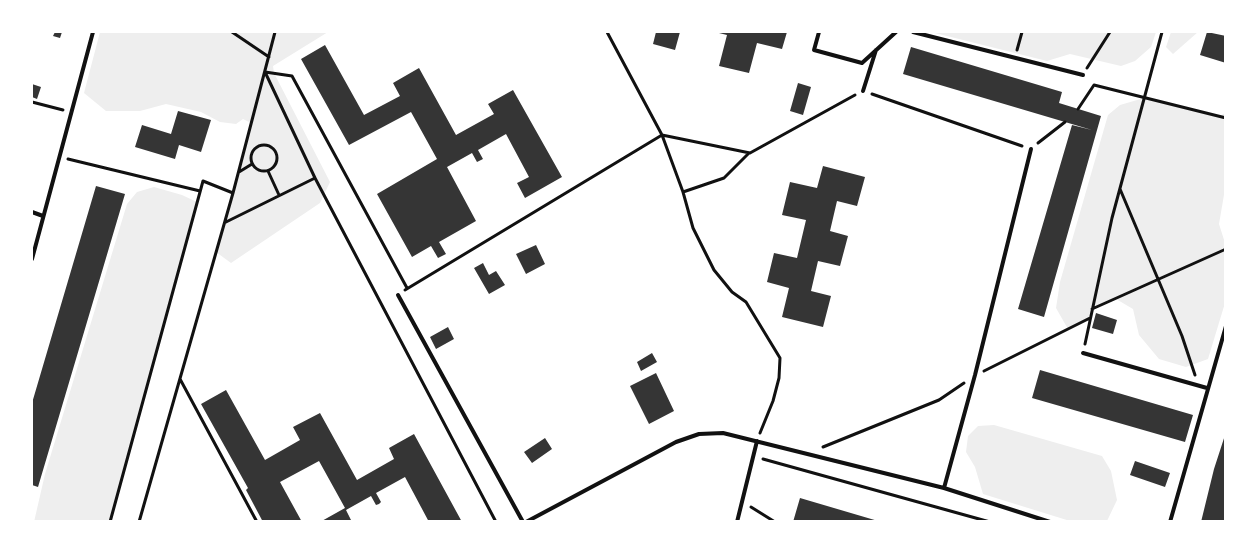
<!DOCTYPE html>
<style>
body{margin:0}
#map{position:relative;width:1257px;height:553px;overflow:hidden;background:#fff;font-family:Manrope,sans-serif}
canvas{display:block}
.frame{position:absolute;inset:0;border:33px solid #fff;pointer-events:none}
</style>
<div id="map">
<canvas width="1257" height="553"></canvas>
<div class="frame"></div>
</div>
<script>
const c = document.querySelector('canvas').getContext('2d');
c.lineJoin = 'round';
function paint(path, color) {
  c.fillStyle = color;
  c.fill(path, 'evenodd');
}
function shape(rows) {
  const path = new Path2D();
  for (const r of rows) {
    if (r.length === 3) {
      path.moveTo(r[0] + r[2], r[1]);
      path.arc(r[0], r[1], r[2], 0, 2 * Math.PI);
      continue;
    }
    path.moveTo(r[0], r[1]);
    for (let i = 2; i < r.length; i += 2) path.lineTo(r[i], r[i + 1]);
  }
  return path;
}
function strokePath(path, color, width, dash) {
  c.strokeStyle = color;
  c.lineWidth = width;
  c.lineCap = dash ? 'butt' : 'round';
  c.setLineDash(dash || []);
  c.stroke(path);
}
const green = shape([
 [100,32,328,32,273,66,274,73,330,182,320,203,231,263,216,252,251,123,243,119,236,124,220,122,201,112,166,104,140,111,106,111,84,93],
 [931,32,1156,32,1151,47,1135,61,1121,66,1070,54,1047,61],
 [1171,32,1198,32,1173,54,1166,47],
 [1144,98,1220,116,1225,113,1225,189,1219,224,1225,243,1225,303,1208,359,1186,367,1159,359,1139,335,1133,309,1116,299,1092,309,1090,318,1068,329,1056,308,1060,282,1108,115,1120,105],
 [154,187,182,195,197,202,110,521,34,522,45,474,127,204,137,192],
 [994,425,1102,456,1111,471,1117,500,1107,521,1070,521,983,494,975,467,966,452,968,436,978,426]
]);
const building = shape([
 [55,32,62,32,60,38,53,36],
 [656,32,680,32,675,50,653,44],
 [715,32,787,32,782,49,757,43,749,73,719,66,727,35],
 [1207,32,1226,36,1226,63,1200,55],
 [325,45,364,115,400,96,393,83,419,68,456,135,494,114,488,104,513,90,562,177,525,198,517,183,529,177,506,134,478,150,483,159,477,162,472,153,447,167,476,221,439,242,446,254,438,258,431,246,412,257,377,194,437,159,411,112,349,145,301,59],
 [911,47,1062,92,1059,103,1101,116,1044,317,1018,309,1072,125,1092,130,903,74],
 [798,83,811,87,803,115,790,111],
 [32,84,41,87,37,99,32,97],
 [178,111,211,120,201,152,179,145,175,159,135,147,142,125,171,134],
 [823,166,865,177,857,206,837,201,830,231,848,236,840,266,818,261,811,291,831,296,823,327,782,317,789,288,767,282,774,253,797,258,806,220,782,215,790,182,817,188],
 [96,186,125,194,38,487,32,485,32,403],
 [536,245,545,264,526,274,516,254],
 [483,263,489,275,496,271,505,285,489,294,474,268],
 [1096,313,1117,320,1113,334,1092,328],
 [448,327,454,339,436,349,430,337],
 [652,353,657,362,641,371,637,362],
 [1040,370,1193,415,1185,442,1032,398],
 [656,373,674,411,649,424,630,386],
 [226,390,265,460,300,440,293,427,320,413,357,480,394,459,389,448,414,434,462,522,429,522,405,477,376,493,381,502,379,504,376,505,371,496,346,510,352,522,320,522,345,508,319,461,280,482,302,522,263,522,246,490,248,488,201,404],
 [1226,432,1226,522,1201,522,1214,469],
 [545,438,552,449,532,463,524,452],
 [1135,461,1170,473,1165,487,1130,475],
 [800,498,878,521,878,522,793,522]
]);
const path = shape([
 [232,32,269,57],
 [607,32,662,135,683,192,693,228,714,270,732,292,746,302,780,358,779,378,773,401,760,433],
 [1017,50,1022,32],
 [1087,68,1110,32],
 [265,72,292,76,407,288],
 [265,72,315,178],
 [872,94,1022,146],
 [32,102,63,110],
 [1078,109,1094,85,1226,118],
 [1038,143,1065,122],
 [264,158,13],
 [68,159,200,191],
 [268,171,279,195],
 [239,172,252,164],
 [1120,189,1182,336,1195,375],
 [683,192,724,178,749,153],
 [226,222,315,178,496,522],
 [405,290,662,135,750,153,855,95],
 [1092,309,1226,249],
 [1085,344,1112,218,1162,32],
 [984,371,1090,318],
 [180,379,257,522],
 [823,447,939,400,964,383],
 [763,459,990,522],
 [751,507,775,522],
 [110,522,203,181,233,193],
 [139,522,233,193,275,32]
]);
const service = shape([
 [819,32,814,50,862,63,896,32],
 [913,32,1083,75],
 [863,91,876,50],
 [32,212,43,216],
 [32,259,93,32],
 [398,295,523,522],
 [1083,353,1207,388],
 [944,488,975,375,1031,149],
 [526,522,676,442,699,434,723,433,944,488,1050,522],
 [737,522,757,441],
 [1170,522,1226,326]
]);
paint(green, '#eee');
paint(building, '#353535');
strokePath(path, '#111', 3);
strokePath(service, '#111', 4);
</script>
